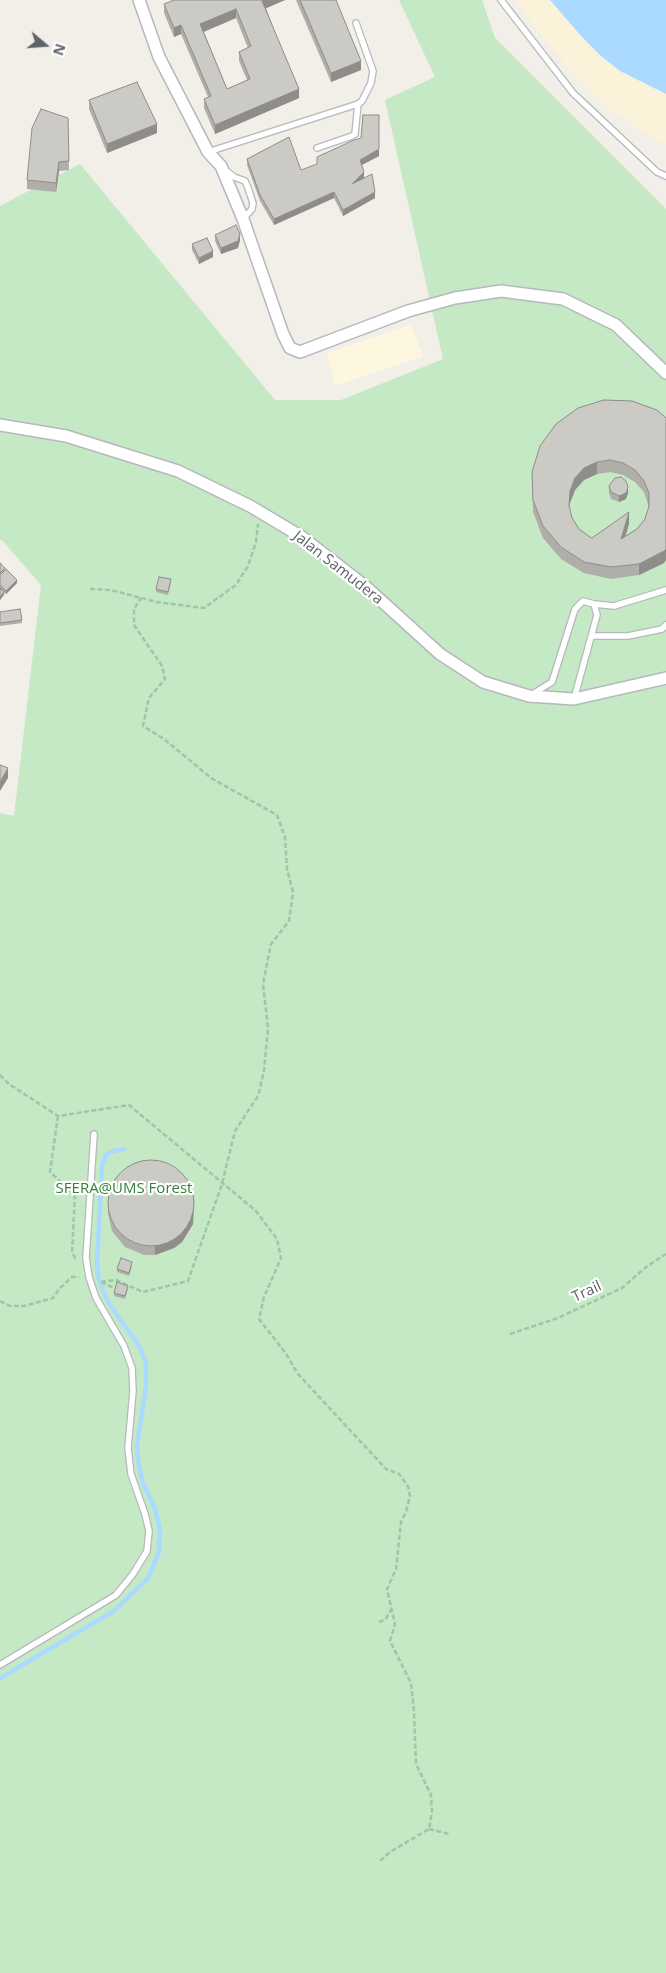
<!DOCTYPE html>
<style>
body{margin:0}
#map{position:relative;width:666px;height:1973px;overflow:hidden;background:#f1efe8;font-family:"Open Sans",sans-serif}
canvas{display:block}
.north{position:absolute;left:20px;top:20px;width:50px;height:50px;-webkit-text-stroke:4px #fff;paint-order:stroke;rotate:108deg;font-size:14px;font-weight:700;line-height:20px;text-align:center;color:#5f6368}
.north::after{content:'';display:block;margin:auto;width:18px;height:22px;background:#5f6368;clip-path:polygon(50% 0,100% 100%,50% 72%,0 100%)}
</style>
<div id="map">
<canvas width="666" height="1973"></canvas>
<div class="north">N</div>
</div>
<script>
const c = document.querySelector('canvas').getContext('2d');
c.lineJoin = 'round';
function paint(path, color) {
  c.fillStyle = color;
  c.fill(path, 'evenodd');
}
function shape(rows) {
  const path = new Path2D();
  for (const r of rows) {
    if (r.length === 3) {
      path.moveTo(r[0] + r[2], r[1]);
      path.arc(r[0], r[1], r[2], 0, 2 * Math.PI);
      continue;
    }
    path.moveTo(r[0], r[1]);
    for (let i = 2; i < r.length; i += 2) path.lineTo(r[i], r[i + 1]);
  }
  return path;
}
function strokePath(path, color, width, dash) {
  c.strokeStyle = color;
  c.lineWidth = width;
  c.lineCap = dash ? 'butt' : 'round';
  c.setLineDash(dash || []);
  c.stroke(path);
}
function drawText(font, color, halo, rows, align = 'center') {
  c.font = font + ' "Open Sans",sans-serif';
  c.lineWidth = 4.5;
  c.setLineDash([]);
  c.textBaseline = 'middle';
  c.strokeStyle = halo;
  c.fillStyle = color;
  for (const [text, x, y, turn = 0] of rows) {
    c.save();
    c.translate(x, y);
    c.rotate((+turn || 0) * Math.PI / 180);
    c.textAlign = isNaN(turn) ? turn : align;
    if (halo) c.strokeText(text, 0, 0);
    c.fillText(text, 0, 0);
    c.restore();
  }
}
const commercial = shape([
 [411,325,423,356,335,386,327,353]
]);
const green = shape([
 [399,0,482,0,495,38,666,209,666,1973,0,1973,0,813,14,816,41,585,2,540,0,540,0,206,80,164,275,400,341,400,443,359,385,100,435,77]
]);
const sand = shape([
 [516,0,550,0,582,37,601,56,620,71,666,94,666,145,614,113,589,90,543,38]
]);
const water = shape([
 [550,0,666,0,666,94,620,71,601,56,582,37]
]);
const stream = shape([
 [97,1263,102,1166,106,1155,113,1151,124,1149],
 [0,1678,114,1611,148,1578,159,1552,160,1529,155,1509,142,1481,138,1461,137,1445,146,1386,146,1363,139,1346,108,1302,99,1280,97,1264]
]);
const path = shape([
 [90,589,111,590,156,602,204,608,236,585,248,566,256,542,258,524],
 [0,1075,9,1084,58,1116,129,1105,256,1211,277,1239,281,1258,264,1297,259,1319,287,1355,297,1373,386,1469,399,1474,408,1486,410,1496,406,1512,401,1522,396,1569,387,1589,395,1624,390,1641,411,1683,414,1711,416,1764,431,1795,432,1812,429,1829,390,1852,380,1861],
 [58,1116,50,1172,75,1195,72,1252,76,1260],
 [101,1282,116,1280,143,1292,188,1281,222,1184,235,1131,258,1096,264,1071,268,1028,263,984,271,944,289,921,293,892,287,869,285,837,277,815,211,778,164,739,143,726,149,698,165,679,162,666,134,625,134,609,141,598],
 [101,1282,114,1288],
 [0,1301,10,1306,24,1306,53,1298,60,1288,72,1277,79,1277],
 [510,1334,558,1318,622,1288,646,1267,666,1254],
 [379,1622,385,1620,391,1610],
 [429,1829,449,1834]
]);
const lane = shape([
 [501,0,573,93,657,172,666,176],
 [317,148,352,136,355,134,358,104],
 [208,152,358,104,362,101,371,83,373,71,356,23],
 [224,169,234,177,245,181,248,188,253,203,252,209,243,219],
 [594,604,614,606,666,590],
 [592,636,628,636,662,629,666,625],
 [531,695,552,682,575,609,583,601,594,604,597,615,574,699],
 [0,1665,116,1595,133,1574,147,1551,149,1531,145,1514,131,1474,128,1448,133,1391,132,1368,124,1346,96,1298,89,1277,86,1258,94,1134]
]);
const street = shape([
 [139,0,159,57,208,152,221,166,243,219,283,334,290,348,300,352,408,311,455,298,501,291,563,299,616,325,666,373],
 [0,425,66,436,178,471,250,506,302,537,365,586,440,654,483,682,529,696,574,699,666,678]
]);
const wall = shape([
 [174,0,285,0,266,8,299,98,215,134,204,108,204,99,208,97,181,34,174,37,164,13,164,4],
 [236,18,248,48,239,52,239,61,247,80,227,89,204,32],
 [296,0,336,0,361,70,331,82],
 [89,100,157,133,107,153,89,109],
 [68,118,69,170,59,171,56,192,27,189,27,180],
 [379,156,362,165,364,178,375,198,343,216,334,198,274,225,260,201,247,165,247,159,301,170],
 [215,235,240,240,238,248,221,254,215,241],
 [192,244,213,257,199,264,192,250],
 [632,401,664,563,639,575,611,579,584,573,561,559,543,538,533,512,532,472],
 [610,472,623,475,635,482,644,492,649,507,645,519,637,529,625,536,629,524,592,538,590,537,579,529,572,518,569,507,570,503,575,490,584,480,597,474],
 [609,486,628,493,626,499,619,502,611,499,609,493],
 [0,563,5,570,17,583,6,594,4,593,4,595,0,600],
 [171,583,168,595,156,592,156,589],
 [0,612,22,620,22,623,0,626],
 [108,1204,194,1205,193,1224,182,1242,174,1248,155,1255,144,1255,125,1247,112,1231,108,1213],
 [132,1266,129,1276,117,1272,117,1269],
 [128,1289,125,1299,114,1296,114,1293]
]);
const shadedWall = shape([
 [264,0,285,0,262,10,262,1],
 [236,9,236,18,200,33,200,24],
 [181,25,181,34,174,37,174,28],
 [361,61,361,70,331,82,331,73],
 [299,89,299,98,215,134,215,125],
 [157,124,157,133,107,153,107,144],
 [379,149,379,156,360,166,360,160],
 [59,162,59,171,56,192,56,183],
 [364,172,364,178,352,184],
 [334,192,334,198,274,225,274,219],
 [375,192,375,198,343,216,343,210],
 [240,234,240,240,238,248,221,254,221,248],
 [213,251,213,257,199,264,199,258],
 [597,462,597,474,584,480,575,490,570,503,569,517,570,491,575,478,584,468],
 [628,487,628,493,626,499,619,502,619,496],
 [629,512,629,524,621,551,621,539],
 [666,549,666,560,664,563,639,575,639,564],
 [17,580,17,583,6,594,6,591],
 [4,592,4,595,0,600,0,597],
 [8,768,8,778,0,791,0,782],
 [194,1196,193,1224,182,1242,174,1248,155,1255,155,1246]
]);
const building = shape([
 [174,0,264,0,262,1,299,89,215,125,204,99,211,96,181,25,174,28,164,4,174,0],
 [236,9,251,46,239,52,250,79,227,89,200,24,236,9],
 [300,0,336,0,361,61,331,73,300,0],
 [137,82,157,124,107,144,89,100,137,82],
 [41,109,68,118,69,161,59,162,56,183,27,180,32,128,41,109],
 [363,115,379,115,379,149,360,160,364,172,352,184,372,174,375,192,343,210,334,192,274,219,260,195,247,159,289,137,301,170,317,164,317,157,354,140,361,138,363,115],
 [236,225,240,234,238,241,221,248,215,235,236,225],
 [207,238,213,251,199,258,192,244,207,238],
 [604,400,632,401,657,410,666,418,666,549,664,551,639,564,611,567,584,562,561,547,543,526,533,500,532,472,540,446,556,424,578,408,604,400],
 [610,460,623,463,635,470,644,481,649,493,649,506,645,519,637,529,621,539,629,512,592,538,590,537,579,529,572,518,569,505,570,491,575,478,584,468,597,462,610,460],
 [621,477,626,481,628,487,626,493,619,496,611,492,609,486,615,478,621,477],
 [0,563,5,568,0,573,0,563],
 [6,569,17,580,6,591,0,585,0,575,6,569],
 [159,577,171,579,168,592,156,589,159,577],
 [0,588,4,592,0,597,0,588],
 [20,609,22,620,0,623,0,612,20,609],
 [0,765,8,768,0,782,0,765],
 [151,1203,43],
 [121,1258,132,1262,129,1273,117,1269,121,1258],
 [117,1282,128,1286,125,1296,114,1293,117,1282]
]);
const streetNames = [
 ["Jalan Samudera",338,568,38],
 ["Trail",587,1292,-25]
];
const parkNames = [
 ["SFERA@UMS Forest",124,1189]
];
paint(commercial, '#fef7e0');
paint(green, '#c5e8c5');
paint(sand, '#fbf3d9');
paint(water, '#aadaff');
strokePath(stream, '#aadaff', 4.5);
strokePath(lane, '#b5b8bc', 8);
strokePath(street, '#b5b8bc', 14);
strokePath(path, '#9cc7a9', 2.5, [5, 2.5]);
strokePath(lane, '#fff', 5.5);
strokePath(street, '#fff', 11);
paint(wall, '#afaea9');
paint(shadedWall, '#8f8d8a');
paint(building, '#cccac5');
strokePath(building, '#8f8d8a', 1);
drawText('15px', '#5f6368', '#fff', streetNames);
drawText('15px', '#348238', '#fff', parkNames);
</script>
